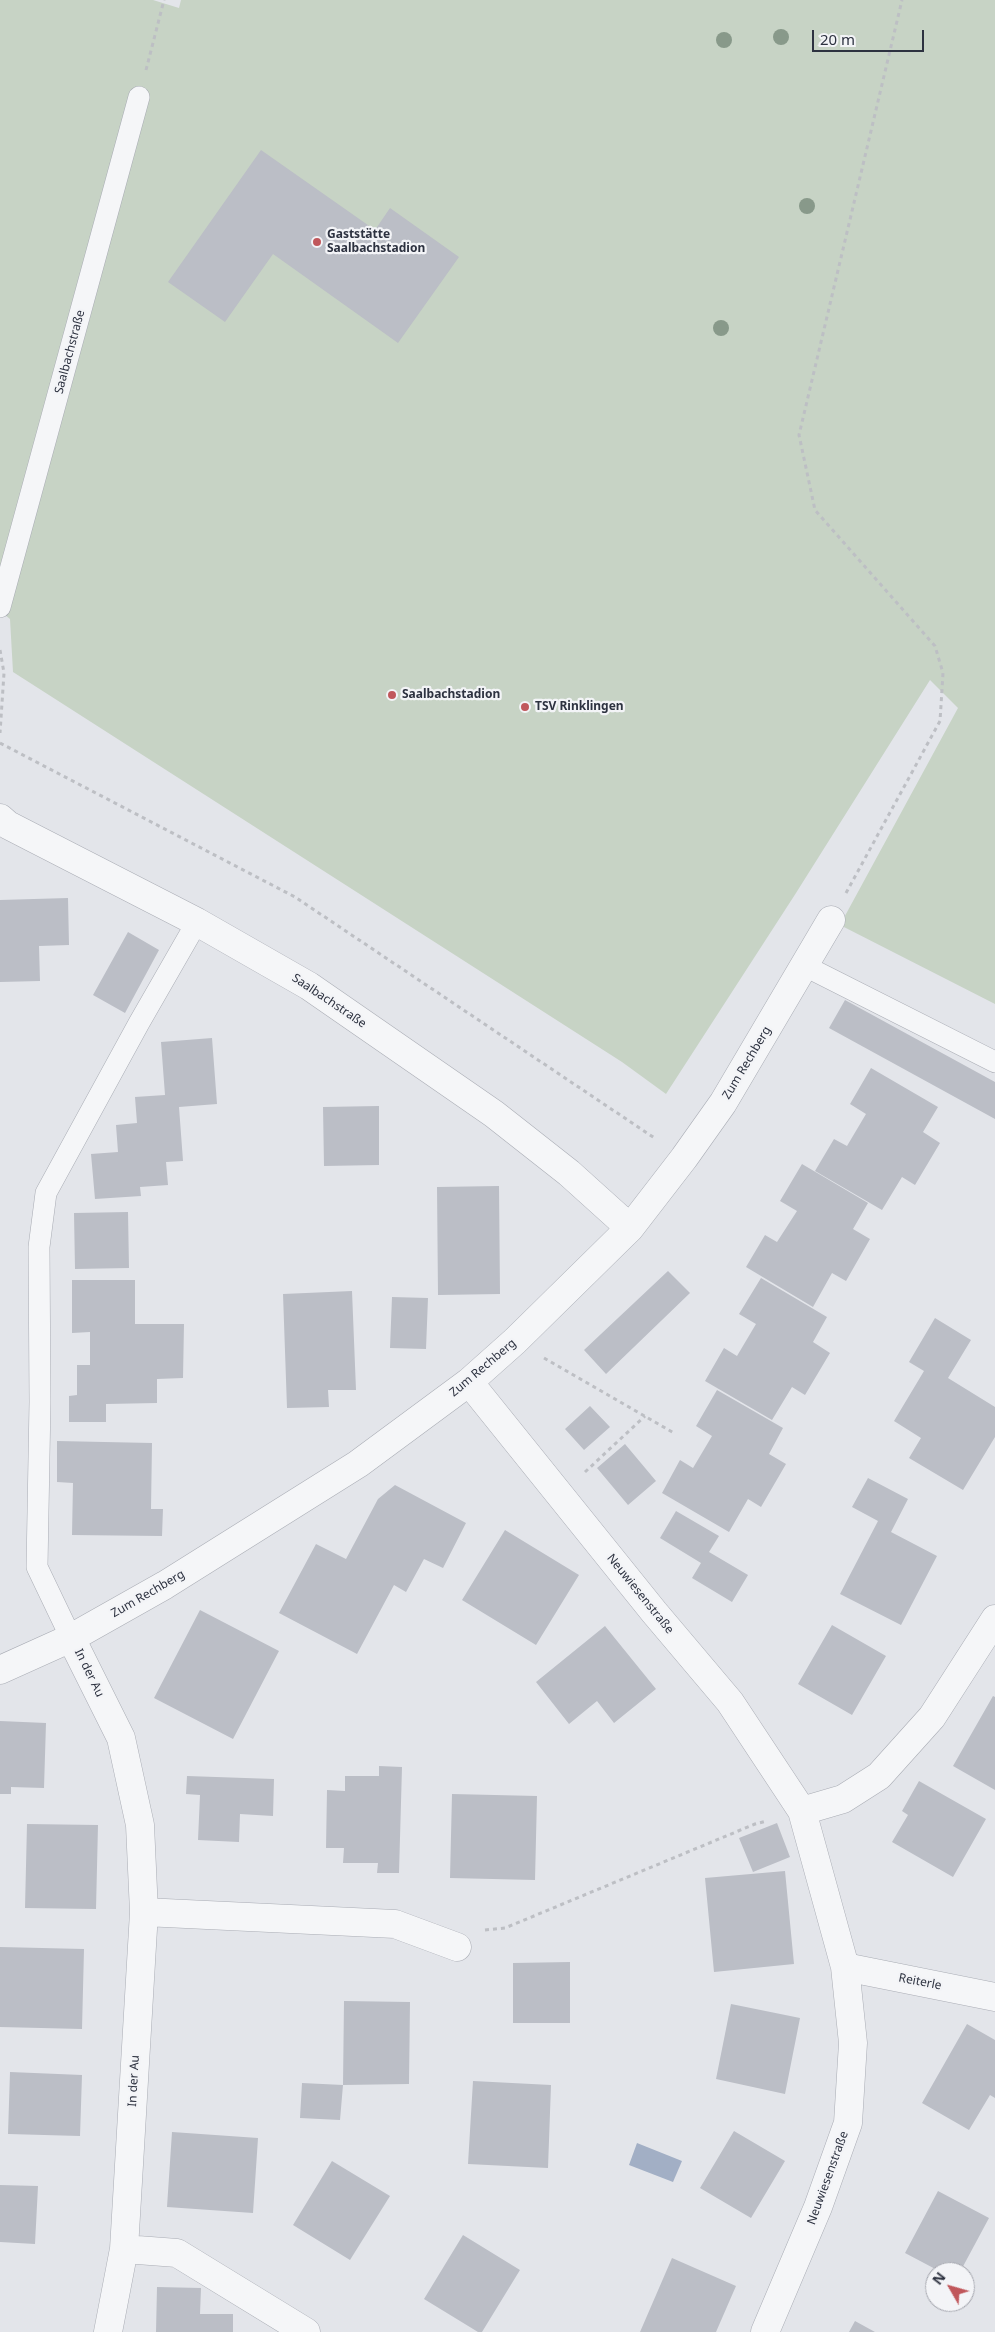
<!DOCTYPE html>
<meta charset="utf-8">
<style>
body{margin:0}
#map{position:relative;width:995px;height:2332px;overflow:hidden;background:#e3e5ea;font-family:"Noto Sans",sans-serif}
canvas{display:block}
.north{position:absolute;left:925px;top:2262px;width:50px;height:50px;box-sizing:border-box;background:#f3f4f7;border:1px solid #a4a6ae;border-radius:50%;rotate:308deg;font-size:14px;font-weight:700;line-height:20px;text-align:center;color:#2d3240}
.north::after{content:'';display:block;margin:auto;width:18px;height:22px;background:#c0575b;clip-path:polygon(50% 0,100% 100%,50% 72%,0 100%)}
.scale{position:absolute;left:812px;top:30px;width:112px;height:22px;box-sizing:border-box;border:2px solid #2d3240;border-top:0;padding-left:6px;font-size:15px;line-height:18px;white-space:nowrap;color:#2d3240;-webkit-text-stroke:4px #f3f4f7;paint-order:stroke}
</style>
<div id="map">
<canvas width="995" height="2332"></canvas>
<div class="north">N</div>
<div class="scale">20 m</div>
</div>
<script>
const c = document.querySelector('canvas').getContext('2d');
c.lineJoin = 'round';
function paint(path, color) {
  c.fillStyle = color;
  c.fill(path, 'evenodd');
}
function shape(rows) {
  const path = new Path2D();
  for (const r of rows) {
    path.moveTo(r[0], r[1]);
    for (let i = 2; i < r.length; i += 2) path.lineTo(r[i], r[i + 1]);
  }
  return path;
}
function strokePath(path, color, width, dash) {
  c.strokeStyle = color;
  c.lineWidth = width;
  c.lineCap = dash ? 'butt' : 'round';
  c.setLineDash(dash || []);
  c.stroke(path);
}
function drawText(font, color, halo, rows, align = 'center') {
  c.font = font + ' "Noto Sans",sans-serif';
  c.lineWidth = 4.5;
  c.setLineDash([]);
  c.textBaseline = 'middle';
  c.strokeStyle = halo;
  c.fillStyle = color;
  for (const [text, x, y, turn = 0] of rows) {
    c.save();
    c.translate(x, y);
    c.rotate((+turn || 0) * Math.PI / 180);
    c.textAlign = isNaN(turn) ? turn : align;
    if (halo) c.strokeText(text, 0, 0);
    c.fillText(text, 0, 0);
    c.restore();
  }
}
const green = shape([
 [0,0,153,0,179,8,181,0,995,0,995,1004,840,925,958,708,930,680,796,893,666,1094,622,1062,13,672,10,619,0,611]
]);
const water = shape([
 [637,2143,682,2161,673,2182,629,2165]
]);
const building = shape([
 [261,150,375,230,390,208,459,257,398,343,273,254,225,322,168,282],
 [68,898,69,945,39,946,40,981,0,982,0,900],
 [128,932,159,950,125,1013,93,995],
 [845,1000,995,1082,995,1119,829,1028],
 [212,1038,217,1104,179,1107,183,1161,166,1162,168,1185,140,1187,141,1196,95,1199,91,1154,118,1152,116,1125,137,1123,135,1097,165,1095,161,1042],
 [871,1068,938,1107,923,1132,940,1143,915,1185,902,1177,882,1210,815,1171,834,1139,847,1146,866,1114,850,1104],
 [379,1106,379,1165,324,1166,323,1107],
 [802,1164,868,1203,853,1229,870,1239,846,1281,832,1273,813,1307,746,1267,765,1235,777,1242,797,1211,780,1201],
 [499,1186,500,1294,438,1295,437,1187],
 [128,1212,129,1268,75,1269,74,1213],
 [668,1271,690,1293,606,1374,584,1350],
 [761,1278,827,1317,813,1342,830,1353,805,1395,792,1387,772,1420,705,1381,724,1348,737,1356,756,1324,739,1314],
 [72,1280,135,1280,135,1324,184,1324,183,1378,157,1379,157,1403,106,1404,106,1422,69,1422,69,1396,77,1395,77,1365,90,1365,90,1332,72,1333],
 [352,1291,356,1390,328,1390,329,1407,287,1408,283,1294],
 [392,1297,428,1298,426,1349,390,1348],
 [935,1318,971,1340,948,1378,995,1407,995,1437,963,1490,909,1458,921,1438,894,1421,924,1371,909,1362],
 [717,1390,783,1428,769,1454,786,1464,761,1507,748,1499,729,1532,662,1493,680,1460,693,1468,712,1436,696,1426],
 [590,1406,610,1427,584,1450,565,1429],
 [57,1441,152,1443,151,1509,163,1509,162,1536,72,1535,73,1483,57,1482],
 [625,1444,656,1481,628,1505,597,1468],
 [868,1478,908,1499,891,1532,937,1556,901,1625,840,1594,878,1521,852,1507],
 [395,1485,466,1523,443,1568,424,1559,406,1592,394,1585,357,1654,279,1613,316,1544,346,1559,378,1499],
 [676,1511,719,1536,709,1552,748,1575,732,1602,692,1578,701,1563,660,1538],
 [505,1530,579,1575,536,1645,462,1600],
 [200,1610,279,1651,233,1739,154,1698],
 [832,1625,886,1656,852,1715,798,1684],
 [605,1626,656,1689,614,1723,597,1701,569,1724,536,1682],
 [993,1696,995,1697,995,1790,953,1766],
 [0,1721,46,1723,44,1788,11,1787,11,1794,0,1794],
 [379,1766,402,1767,399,1873,377,1873,378,1863,343,1863,344,1848,326,1848,327,1790,345,1791,345,1776,379,1776],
 [187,1776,274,1779,273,1816,240,1814,239,1842,198,1840,200,1795,186,1794],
 [919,1781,986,1819,953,1877,892,1842,908,1815,902,1811],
 [452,1794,537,1796,535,1880,450,1878],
 [777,1823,790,1857,753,1872,739,1838],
 [27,1824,98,1825,96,1909,25,1908],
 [785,1871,794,1964,714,1972,705,1878],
 [0,1947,84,1949,82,2029,0,2027],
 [570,1962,570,2023,513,2023,513,1963],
 [344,2001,410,2002,409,2084,343,2085,340,2120,300,2118,302,2083,343,2085],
 [731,2004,800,2018,785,2094,716,2079],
 [967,2024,995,2040,995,2098,990,2095,969,2130,922,2103],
 [10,2072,82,2075,80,2136,8,2134],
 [473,2081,551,2085,548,2168,468,2164],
 [734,2131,785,2161,751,2218,700,2188],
 [172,2132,258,2138,253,2213,167,2207],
 [332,2161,390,2196,350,2260,293,2225],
 [0,2185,38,2186,35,2244,0,2242],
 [938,2191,989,2218,960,2272,941,2272,905,2253],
 [463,2235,520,2270,482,2332,478,2332,424,2299],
 [672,2258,736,2286,716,2332,640,2332],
 [157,2287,201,2288,200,2314,233,2314,233,2332,156,2332],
 [855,2321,875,2332,849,2332]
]);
const path = shape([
 [146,70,164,0],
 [0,650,4,673,0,733],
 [0,743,295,897,656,1139],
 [846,893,940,721,943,673,935,646,815,510,799,435,902,0],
 [544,1358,674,1433],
 [585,1472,645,1416],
 [485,1930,505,1928,755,1824,767,1821]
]);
const service = shape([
 [0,607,139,97],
 [805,966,995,1062],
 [71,1638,37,1567,40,1402,39,1247,46,1193,139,1023,197,922]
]);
const minor = shape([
 [0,818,8,825,197,922,309,986,494,1114,569,1173,630,1228],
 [469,1382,654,1612,730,1702,802,1811,845,1967,853,2043,848,2123,818,2207,765,2332],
 [71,1638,121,1738,140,1825,144,1912,124,2249,108,2332],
 [0,1670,71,1638,165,1585,358,1464,469,1382,515,1341,630,1228,684,1158,723,1103,831,920],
 [802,1811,843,1799,879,1776,932,1717,995,1619],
 [144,1912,395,1924,457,1947],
 [845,1967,995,1997],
 [124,2249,177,2253,306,2332]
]);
const trees = [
 [781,37],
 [724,40],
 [807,206],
 [721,328]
];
const markers = [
 [317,242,5,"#c0575b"],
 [392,695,5,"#c0575b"],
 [525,707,5,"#c0575b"]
];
const poiNames = [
 ["Gaststätte",327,235],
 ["Saalbachstadion",327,249],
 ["Saalbachstadion",402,695],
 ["TSV Rinklingen",535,707]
];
const streetNames = [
 ["Saalbachstraße",70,352,-75],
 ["Saalbachstraße",329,1001,34],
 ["Zum Rechberg",747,1063,-59],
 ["Zum Rechberg",483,1368,-40],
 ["Zum Rechberg",148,1594,-30],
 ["Neuwiesenstraße",640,1594,51],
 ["In der Au",89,1673,64],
 ["Reiterle",920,1982,11],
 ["In der Au",134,2081,-87],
 ["Neuwiesenstraße",828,2178,-70]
];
paint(green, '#c7d3c5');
paint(water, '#a2afc5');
paint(building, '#bbbec6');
strokePath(service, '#a9acb4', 22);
strokePath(minor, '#a9acb4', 29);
strokePath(path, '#bdbfc4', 3, [4, 4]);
strokePath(service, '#f5f6f8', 21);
strokePath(minor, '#f5f6f8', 28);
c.fillStyle = '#88998a';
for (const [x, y] of trees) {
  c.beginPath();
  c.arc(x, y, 8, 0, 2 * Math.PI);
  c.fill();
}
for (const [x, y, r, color] of markers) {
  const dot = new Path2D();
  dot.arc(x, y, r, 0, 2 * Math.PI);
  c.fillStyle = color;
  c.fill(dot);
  strokePath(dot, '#f3f4f7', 2);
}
drawText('bold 12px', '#2d3240', '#f3f4f7', poiNames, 'left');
drawText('12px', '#2d3240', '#f3f4f7', streetNames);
</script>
